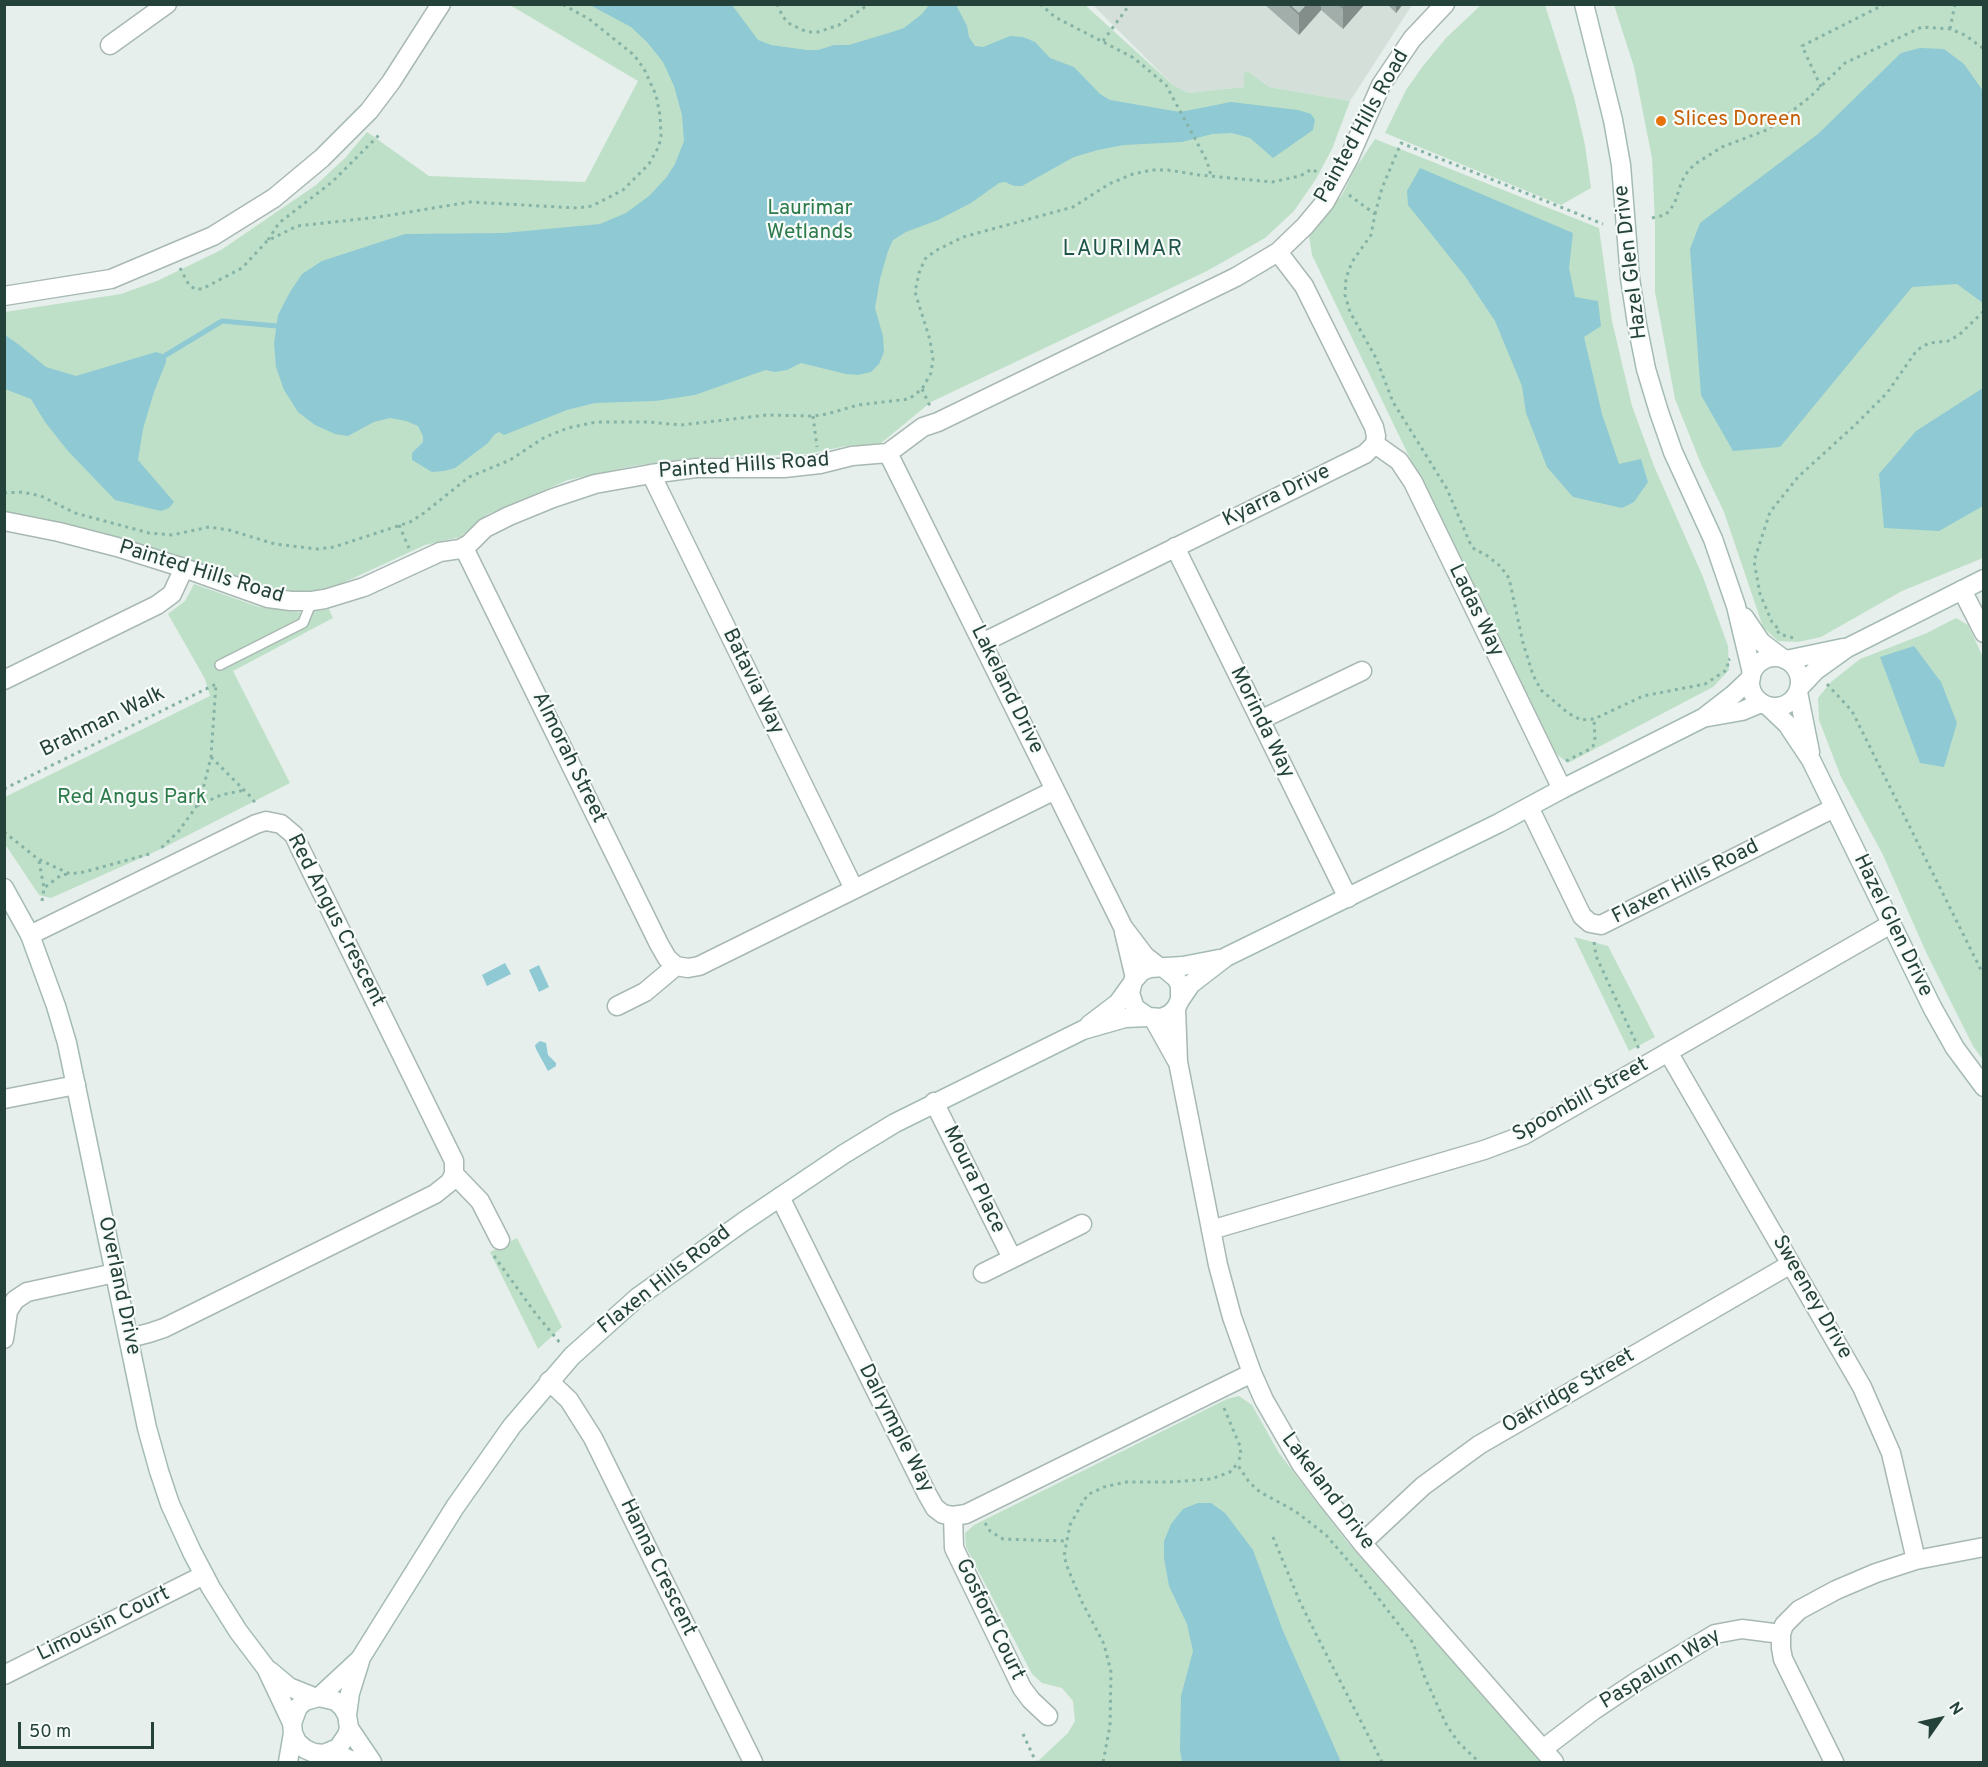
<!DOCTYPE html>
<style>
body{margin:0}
#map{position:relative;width:1988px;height:1767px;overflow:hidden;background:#e6efeb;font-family:Overpass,sans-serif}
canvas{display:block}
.frame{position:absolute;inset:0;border:6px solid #24423a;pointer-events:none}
.north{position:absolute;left:1910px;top:1689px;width:60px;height:60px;-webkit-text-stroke:4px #f7fbf9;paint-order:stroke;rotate:56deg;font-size:16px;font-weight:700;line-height:24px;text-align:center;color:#24423a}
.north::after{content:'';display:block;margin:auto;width:21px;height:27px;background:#24423a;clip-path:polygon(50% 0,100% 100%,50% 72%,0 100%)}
.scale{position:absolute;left:18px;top:1722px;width:136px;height:27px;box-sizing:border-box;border:3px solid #24423a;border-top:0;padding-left:8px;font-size:18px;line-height:21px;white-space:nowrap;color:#24423a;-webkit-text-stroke:4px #f7fbf9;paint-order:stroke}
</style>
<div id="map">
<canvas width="1988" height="1767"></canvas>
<div class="frame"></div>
<div class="north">N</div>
<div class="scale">50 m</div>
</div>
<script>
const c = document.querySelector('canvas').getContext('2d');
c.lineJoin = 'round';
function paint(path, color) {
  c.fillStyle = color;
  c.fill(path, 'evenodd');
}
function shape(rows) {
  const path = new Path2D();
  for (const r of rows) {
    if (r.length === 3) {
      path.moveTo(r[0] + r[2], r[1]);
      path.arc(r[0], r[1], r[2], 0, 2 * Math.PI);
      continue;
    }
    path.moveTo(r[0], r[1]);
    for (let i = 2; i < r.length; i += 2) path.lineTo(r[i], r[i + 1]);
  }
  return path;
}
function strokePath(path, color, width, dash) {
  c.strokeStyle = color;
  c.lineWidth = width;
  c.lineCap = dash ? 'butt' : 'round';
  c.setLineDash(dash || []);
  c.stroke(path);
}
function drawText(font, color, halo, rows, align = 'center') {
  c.font = font + ' Overpass,sans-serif';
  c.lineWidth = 4.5;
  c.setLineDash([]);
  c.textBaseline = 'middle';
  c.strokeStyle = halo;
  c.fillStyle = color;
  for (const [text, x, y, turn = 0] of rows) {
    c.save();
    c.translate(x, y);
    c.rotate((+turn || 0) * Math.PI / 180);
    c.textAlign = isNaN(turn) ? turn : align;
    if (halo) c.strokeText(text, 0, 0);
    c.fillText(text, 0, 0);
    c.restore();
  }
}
const built = shape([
 [1093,5,1412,5,1350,101,1269,87,1249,72,1244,87,1188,93,1173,85]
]);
const green = shape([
 [510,5,1085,5,1173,85,1188,93,1244,87,1244,73,1249,72,1269,87,1350,101,1332,149,1316,179,1294,211,1265,238,1207,271,931,402,880,444,846,446,807,454,690,458,633,466,568,480,488,514,460,537,425,545,334,587,300,593,265,588,199,563,83,528,42,518,5,512,5,312,121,294,157,281,221,250,316,185,345,158,367,132,429,176,585,182,638,81],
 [1481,5,1545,5,1574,97,1585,145,1591,188,1561,205,1385,133,1406,90,1423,66,1446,38],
 [1614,5,1983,5,1983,558,1902,591,1821,637,1798,642,1778,641,1763,627,1724,512,1701,464,1675,399,1655,292,1655,221,1652,158,1634,67],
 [1375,139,1599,228,1612,321,1632,406,1654,466,1703,577,1728,646,1729,670,1713,687,1568,763,1550,749,1312,255,1309,236,1342,195,1355,169],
 [194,584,259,607,304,613,329,609,333,618,233,671,290,783,161,849,51,898,39,895,5,844,5,797,210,696,205,679,168,614,185,601],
 [1956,618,1968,625,1983,657,1983,1060,1973,1046,1926,952,1883,855,1841,777,1819,720,1818,698,1831,682,1860,659,1927,633],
 [1574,937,1608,946,1655,1037,1629,1051],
 [517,1238,562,1327,538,1349,490,1252],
 [1239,1396,1252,1405,1279,1453,1347,1542,1541,1762,1037,1762,1068,1733,1075,1721,1073,1701,1062,1688,1042,1683,1032,1674,966,1547,965,1533,974,1525,1227,1399]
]);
const water = shape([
 [590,5,732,5,758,40,771,45,807,50,818,50,834,45,849,45,892,32,904,28,922,14,929,5,956,5,967,26,969,37,975,46,983,47,1010,36,1023,37,1035,42,1050,58,1074,67,1100,94,1110,100,1180,112,1231,102,1298,110,1311,114,1315,120,1313,130,1273,158,1250,138,1232,133,1212,134,1182,142,1124,145,1098,150,1074,157,1022,186,1014,186,1005,182,999,183,971,203,938,220,906,232,893,240,888,251,880,279,875,308,883,336,884,352,879,364,871,372,858,375,846,374,801,363,787,370,775,372,766,370,754,374,695,395,655,401,595,403,567,410,504,435,499,432,494,435,488,443,455,468,444,471,432,472,412,460,412,453,423,442,423,436,418,426,406,421,390,418,374,422,348,436,335,434,315,425,298,412,284,390,276,367,274,344,278,315,290,292,302,274,322,261,405,234,504,233,600,224,626,213,649,196,666,178,675,164,684,141,682,115,674,86,663,62,647,42,631,27],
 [1920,48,1944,49,1964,64,1983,91,1983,303,1957,284,1912,287,1780,447,1733,451,1701,395,1690,249,1700,223,1818,134,1901,53],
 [1420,168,1573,233,1569,268,1575,297,1598,301,1601,326,1584,337,1602,414,1619,464,1641,459,1648,482,1634,502,1622,508,1573,497,1547,467,1526,413,1522,386,1495,321,1465,276,1408,205,1407,191],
 [5,335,18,344,46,367,76,376,156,352,166,355,166,362,154,392,143,429,138,460,174,502,169,508,161,511,115,500,68,451,45,422,31,399,5,389],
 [1983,388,1983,506,1939,531,1884,528,1879,474,1916,431],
 [1914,646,1941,682,1957,723,1944,767,1920,763,1880,657],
 [505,963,511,974,487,986,482,975],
 [539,965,549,987,539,992,529,970],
 [540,1041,546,1043,548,1055,556,1063,556,1066,548,1071,536,1049,535,1045],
 [1198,1503,1211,1503,1225,1513,1253,1550,1283,1631,1341,1762,1182,1762,1180,1750,1181,1696,1193,1651,1187,1624,1169,1586,1164,1558,1164,1541,1171,1524,1183,1509]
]);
const stream = shape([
 [166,355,222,321,277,326]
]);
const path = shape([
 [777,4,783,17,790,24,807,32,818,32,839,25,869,4],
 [1040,4,1055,17,1134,58,1166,85,1207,161,1211,176],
 [1950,29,1955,4],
 [1103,41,1130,4],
 [1821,87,1802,46,1885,4],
 [1349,195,1375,214,1371,235,1352,262,1346,278,1345,295,1350,312,1376,358,1393,402,1447,489,1470,543,1475,550,1485,554,1500,566,1509,578,1523,643,1533,675,1541,690,1568,713,1581,720,1594,719,1643,696,1705,684,1725,671,1728,667,1727,661,1730,659],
 [1375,214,1382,188,1401,143,1603,224],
 [1652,218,1665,215,1670,210,1675,202,1682,181,1688,171,1695,164,1722,147,1769,129,1810,97,1845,63,1922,27,1950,29,1965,35,1984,49],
 [268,240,279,223,332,182,380,134],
 [180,268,189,285,195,289,202,289,242,268,267,241,297,226,379,217,470,202,577,208,592,206,623,190,649,164,659,146,661,136,660,115,656,95,644,69,634,55,589,19,562,4],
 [922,389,930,406],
 [813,416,817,447],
 [4,493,22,492,41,496,75,513,149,533,172,535,209,527,229,530,275,544,318,549,334,547,410,522,424,513,469,477,510,460,545,437,568,428,596,422,649,422,681,425,767,415,813,416,827,414,858,405,909,399,922,389,931,373,933,359,930,340,915,292,919,273,925,259,935,251,963,237,1073,207,1109,184,1133,174,1152,170,1168,170,1199,175,1272,182,1300,176,1312,169,1320,174],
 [399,525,409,548],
 [1777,633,1780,631,1772,622,1760,594,1754,561,1770,512,1798,477,1855,425,1887,393,1917,350,1929,343,1948,341,1959,335,1984,311],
 [1783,635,1797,639],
 [1827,684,1852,711,1984,976],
 [211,757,252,798,257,806],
 [1566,761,1590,749,1593,746,1595,740,1594,719],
 [4,789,216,684,211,757,203,789,196,807,178,832,159,850],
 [197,806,221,795,245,790],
 [4,832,38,859,70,874,84,872,153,853],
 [39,861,44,888],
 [42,901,44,888,61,875,68,874],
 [1594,942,1596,956,1639,1049],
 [494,1256,536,1314,561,1344],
 [1224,1408,1240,1446,1241,1455,1237,1464],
 [985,1523,990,1531,1003,1539,1065,1541],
 [1273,1537,1300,1602,1323,1648,1382,1762],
 [1023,1734,1036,1762],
 [1103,1762,1110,1726,1111,1672,1104,1644,1082,1602,1068,1569,1064,1556,1070,1525,1084,1500,1089,1494,1104,1487,1126,1482,1170,1482,1211,1479,1230,1472,1237,1464,1249,1482,1260,1492,1295,1511,1326,1535,1362,1577,1413,1643,1425,1678,1447,1726,1459,1743,1479,1762]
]);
const lane = shape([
 [220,665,303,623,312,601]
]);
const street = shape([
 [110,45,167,4],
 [4,296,111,279,213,236,274,198,322,158,369,111,391,82,441,4],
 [1375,444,1399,461,1413,482,1562,789],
 [888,453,1123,927,1145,956,1159,967],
 [651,474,854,889],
 [4,521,59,532,117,547,184,568,268,598,291,601,312,601,325,599,364,587,440,552,460,549,469,544,485,528,509,516,553,498,595,484,651,474,696,468,784,468,820,464,852,456,888,453,923,427,938,422,1236,277,1278,252,1305,226,1325,202,1349,158,1381,85,1412,39,1445,4],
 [1175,547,1348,898],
 [464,548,659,944,667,958,676,966,688,968,699,966,1055,790],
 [1962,590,1984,633],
 [982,643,1365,454,1375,444,1376,436,1374,427,1304,286,1278,252],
 [4,680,157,605,172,594,184,568],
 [1260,720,1362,671],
 [1529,807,1582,916,1590,923,1601,925,1834,808],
 [1124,932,1135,978],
 [30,935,256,824,266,821,281,824,294,835,299,846,454,1161,454,1174,450,1182,435,1194,164,1328,149,1333,129,1338],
 [617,1006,645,992,676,966],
 [1176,1008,1178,1062,1218,1265,1232,1317,1252,1373,1264,1400,1301,1464,1328,1500,1362,1543,1554,1762],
 [1153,1018,1177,1061],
 [1668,1052,1862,1387,1891,1453,1916,1560],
 [4,1099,76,1085],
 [934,1102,1012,1258],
 [454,1174,480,1201,500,1240],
 [780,1197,927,1494,935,1508,943,1514,953,1516,966,1514,1252,1373],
 [1211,1230,1484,1150,1524,1135,1891,924],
 [983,1273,1082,1224],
 [4,1339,8,1311,15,1300,27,1292,115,1273],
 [549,1381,569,1400,593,1438,753,1762],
 [953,1516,954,1548,1022,1688,1031,1700,1048,1716],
 [1362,1543,1423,1486,1479,1445,1791,1264],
 [1781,1634,1781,1648,1783,1659,1834,1762],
 [4,1675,204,1575],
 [1543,1749,1594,1710,1639,1680,1715,1634,1742,1629,1781,1634,1784,1625,1799,1610,1836,1590,1876,1573,1916,1560,1984,1547]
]);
const secondary = shape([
 [1584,4,1613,120,1621,165,1630,278,1637,324,1646,369,1659,412,1673,452,1713,539,1736,606,1752,673],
 [1744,617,1761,642,1782,658],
 [1775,682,25],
 [1786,660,1843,648],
 [1800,687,1815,671,1847,648,1984,579],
 [1798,692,1810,752],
 [1769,707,1787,724,1811,760,1932,1007,1955,1048,1984,1087],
 [1708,717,1742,711,1761,703],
 [4,888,30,935,56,1006,67,1043,147,1428,159,1471,170,1504,192,1552,211,1588,238,1631,266,1668,292,1723],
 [1164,968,1176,978,1180,985,1180,1000,1176,1008,1170,1014,1162,1018,1148,1017,1135,1008,1130,993,1133,981,1142,971,1150,968,1183,966,1219,959],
 [1180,1000,1191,984,1226,957,1499,823,1562,789,1703,718,1734,694,1751,678],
 [1089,1025,1118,1003,1131,985],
 [270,1671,289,1687,314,1697],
 [319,1697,336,1701,343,1708,347,1715,349,1728,347,1735,338,1748,324,1754,314,1753,305,1749,297,1742,293,1733,292,1723,298,1707,305,1701,319,1697,360,1659,455,1507,512,1426,572,1356,638,1297,743,1222,844,1154,895,1123,1083,1030,1125,1018,1148,1017],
 [347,1715,350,1693,360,1661],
 [349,1728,372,1762],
 [331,1752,356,1762],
 [288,1762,293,1733]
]);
const wall = shape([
 [1264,4,1365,4,1343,29,1321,10,1299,35],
 [1387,4,1403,4,1396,13]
]);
const shadedWall = shape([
 [1308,4,1321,4,1321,10,1299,35,1299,14],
 [1346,4,1365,4,1343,29,1343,8],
 [1396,4,1403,4,1396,13]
]);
const building = shape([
 [1288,4,1308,4,1299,14,1288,4],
 [1339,4,1346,4,1343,8,1339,4]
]);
const markers = [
 [1661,121,6,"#e8710a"]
];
const foodNames = [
 ["Slices Doreen",1673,121]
];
const streetNames = [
 ["Painted Hills Road",1363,127,-61],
 ["Hazel Glen Drive",1632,262,-97],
 ["Painted Hills Road",744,467,-4],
 ["Kyarra Drive",1277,497,-26],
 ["Painted Hills Road",201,573,17],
 ["Ladas Way",1475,611,64],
 ["Batavia Way",752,682,64],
 ["Lakeland Drive",1006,690,64],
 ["Brahman Walk",103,723,-26],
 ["Morinda Way",1261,723,64],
 ["Almorah Street",568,758,64],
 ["Flaxen Hills Road",1686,883,-27],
 ["Red Angus Crescent",335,921,63],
 ["Hazel Glen Drive",1892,926,64],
 ["Spoonbill Street",1581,1101,-29],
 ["Moura Place",973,1180,64],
 ["Flaxen Hills Road",665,1281,-38],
 ["Overland Drive",118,1286,78],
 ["Sweeney Drive",1811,1298,60],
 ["Oakridge Street",1569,1392,-30],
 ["Dalrymple Way",895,1429,63],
 ["Lakeland Drive",1327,1492,53],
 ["Hanna Crescent",657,1568,64],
 ["Gosford Court",989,1620,64],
 ["Limousin Court",104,1625,-26],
 ["Paspalum Way",1661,1670,-31]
];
const parkNames = [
 ["Laurimar",810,210],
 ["Wetlands",810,234],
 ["Red Angus Park",132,799]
];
const neighbourhoodNames = [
 ["LAURIMAR",1123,251]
];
paint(built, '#d4dfda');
paint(green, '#bfe0c8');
paint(water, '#8ec9d4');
strokePath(stream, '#8ec9d4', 5);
strokePath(lane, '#a8b8b2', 12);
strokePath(street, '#a8b8b2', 21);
strokePath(secondary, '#a4bbb3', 21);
strokePath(path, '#86b3a5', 3, [3, 4.5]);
strokePath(lane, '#fff', 9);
strokePath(street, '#fff', 18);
strokePath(secondary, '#fff', 18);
paint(wall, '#a1aea9');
paint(shadedWall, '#838d89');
paint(building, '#bbcac4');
strokePath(building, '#838d89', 1.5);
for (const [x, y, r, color] of markers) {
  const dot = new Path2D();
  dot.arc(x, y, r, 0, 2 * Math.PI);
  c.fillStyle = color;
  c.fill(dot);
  strokePath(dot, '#f7fbf9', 2);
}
drawText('21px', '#c56008', '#f7fbf9', foodNames, 'left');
drawText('21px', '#24423a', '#f7fbf9', streetNames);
drawText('21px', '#2d7a4b', '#f7fbf9', parkNames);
c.letterSpacing = '1.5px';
drawText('22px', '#1f5548', '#f7fbf9', neighbourhoodNames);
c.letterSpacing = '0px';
</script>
